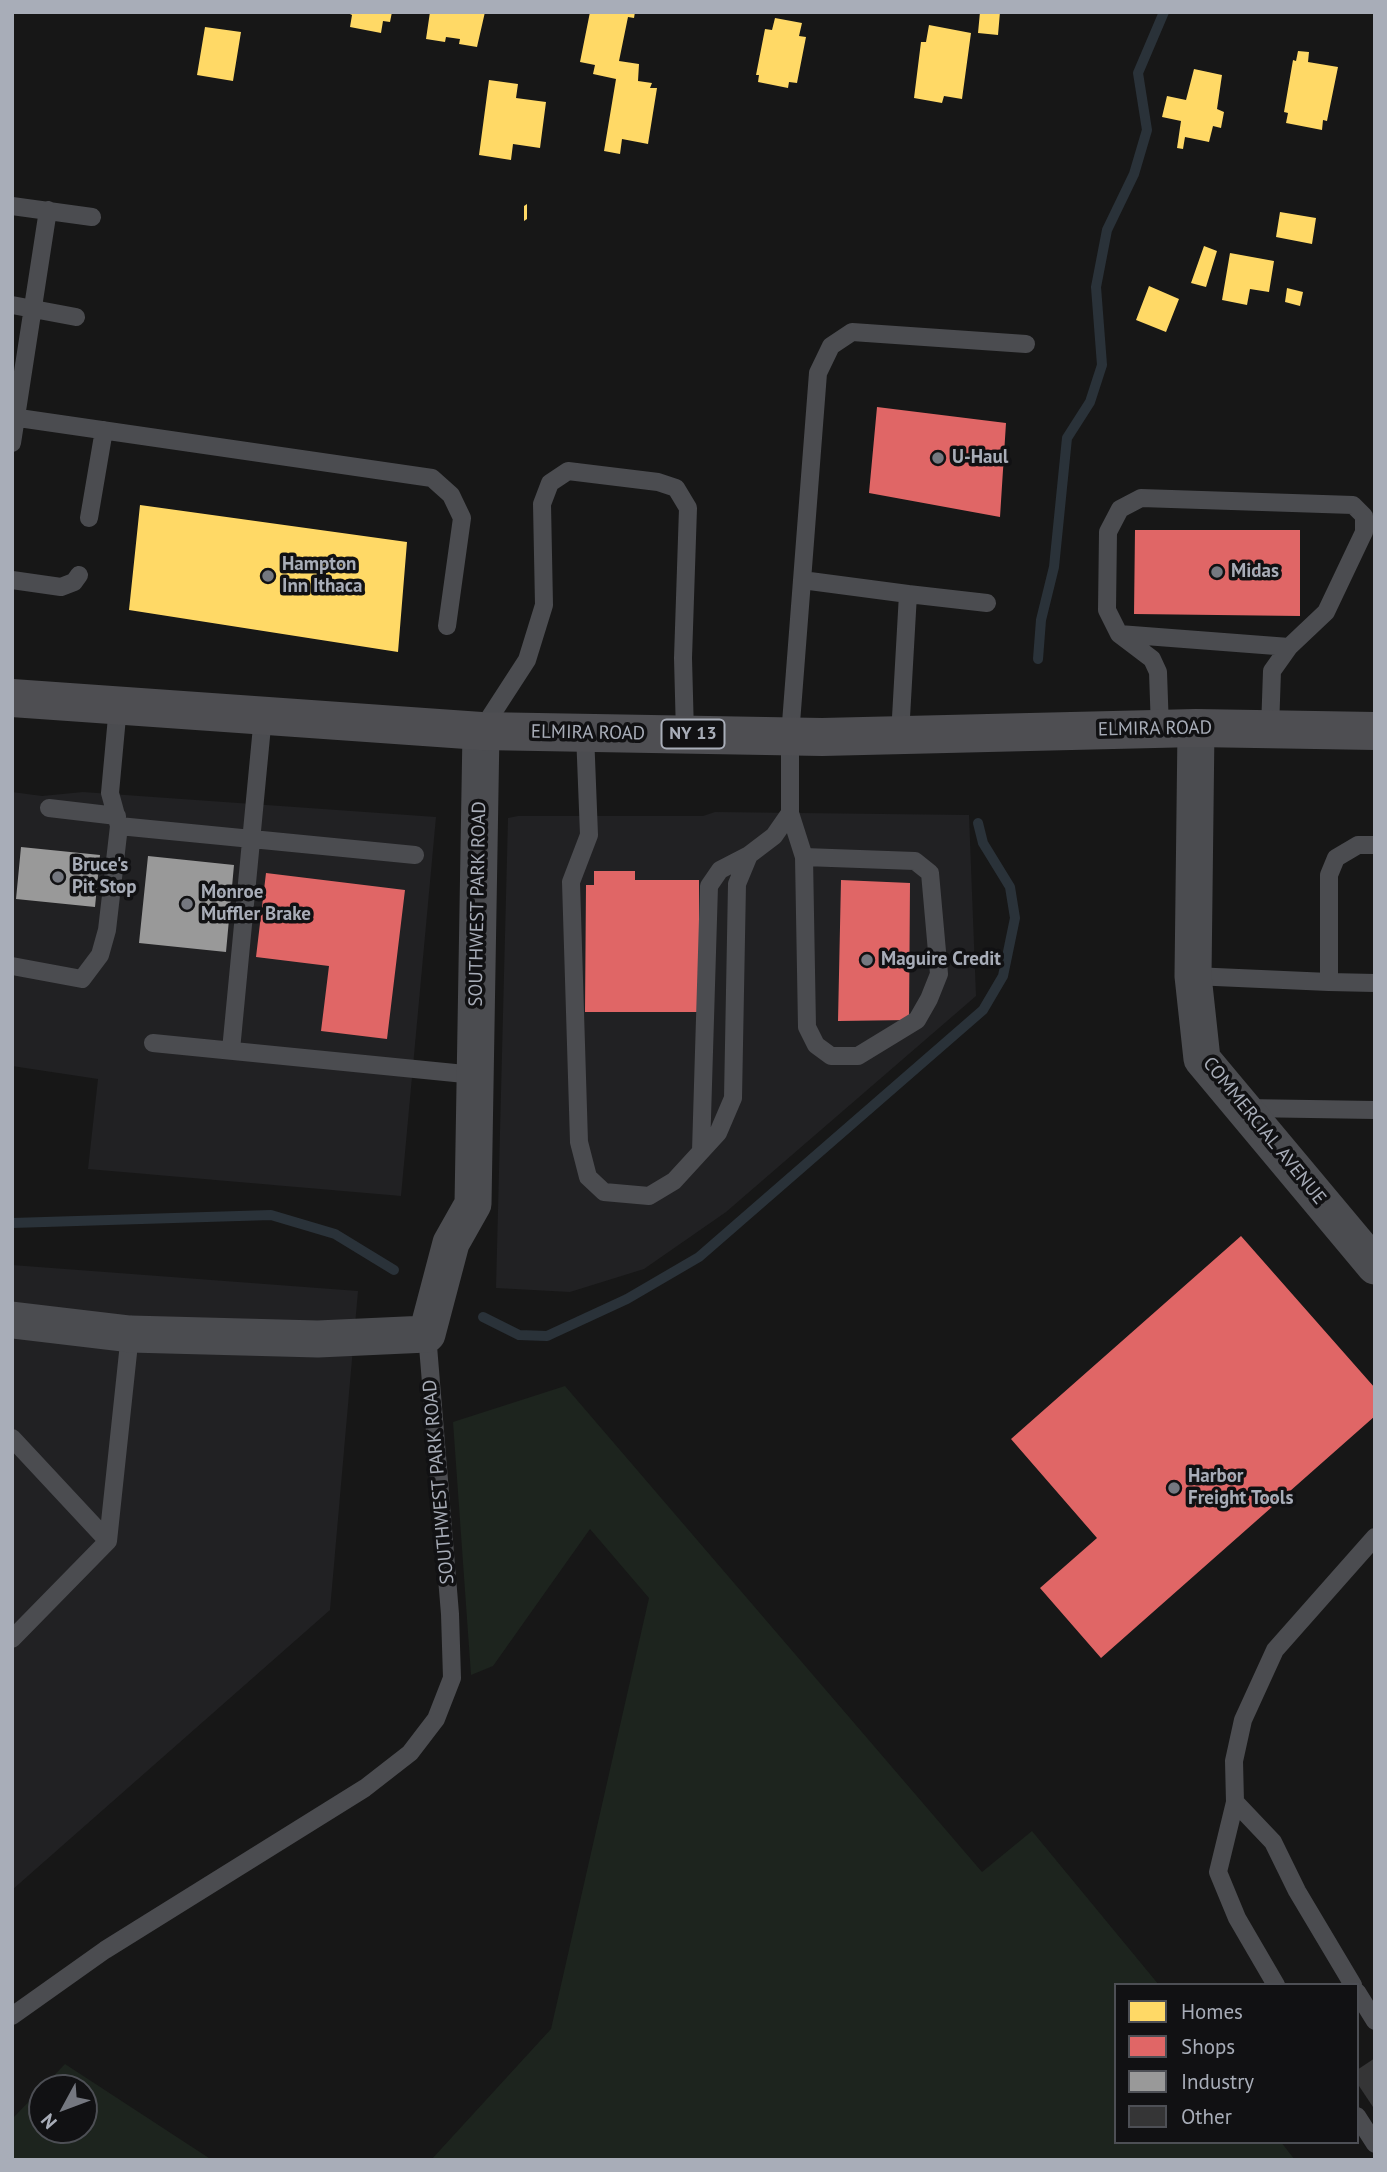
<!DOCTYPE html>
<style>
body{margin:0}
#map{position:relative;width:1387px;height:2172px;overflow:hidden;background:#171717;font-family:"PT Sans",sans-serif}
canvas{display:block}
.frame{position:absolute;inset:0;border:14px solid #a8adb8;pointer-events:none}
.legend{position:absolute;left:1114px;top:1983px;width:245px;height:161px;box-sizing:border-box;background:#111113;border:2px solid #4d4f55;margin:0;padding:9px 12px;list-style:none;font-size:21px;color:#a8adb8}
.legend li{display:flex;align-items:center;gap:14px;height:35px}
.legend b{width:35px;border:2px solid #4d4f55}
.north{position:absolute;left:28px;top:2074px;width:70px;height:70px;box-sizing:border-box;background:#111113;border:2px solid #4d4f55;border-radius:50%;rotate:229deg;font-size:19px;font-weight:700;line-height:28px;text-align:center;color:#a8adb8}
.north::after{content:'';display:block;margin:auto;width:24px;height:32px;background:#757880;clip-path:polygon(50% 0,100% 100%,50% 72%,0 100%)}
</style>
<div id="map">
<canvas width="1387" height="2172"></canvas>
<div class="frame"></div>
<ul class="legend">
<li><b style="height:19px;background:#ffd966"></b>Homes</li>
<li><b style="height:19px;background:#e06666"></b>Shops</li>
<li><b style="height:19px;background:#999"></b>Industry</li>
<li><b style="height:19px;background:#353536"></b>Other</li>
</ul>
<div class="north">N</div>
</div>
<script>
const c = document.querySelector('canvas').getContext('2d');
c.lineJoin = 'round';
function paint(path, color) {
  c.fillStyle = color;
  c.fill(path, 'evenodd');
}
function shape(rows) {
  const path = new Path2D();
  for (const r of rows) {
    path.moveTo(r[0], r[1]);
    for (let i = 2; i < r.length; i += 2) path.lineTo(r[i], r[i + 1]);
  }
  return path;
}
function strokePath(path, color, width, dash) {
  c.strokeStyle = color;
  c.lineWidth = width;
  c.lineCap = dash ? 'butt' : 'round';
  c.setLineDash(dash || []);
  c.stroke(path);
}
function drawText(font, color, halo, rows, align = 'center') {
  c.font = font + ' "PT Sans",sans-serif';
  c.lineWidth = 7;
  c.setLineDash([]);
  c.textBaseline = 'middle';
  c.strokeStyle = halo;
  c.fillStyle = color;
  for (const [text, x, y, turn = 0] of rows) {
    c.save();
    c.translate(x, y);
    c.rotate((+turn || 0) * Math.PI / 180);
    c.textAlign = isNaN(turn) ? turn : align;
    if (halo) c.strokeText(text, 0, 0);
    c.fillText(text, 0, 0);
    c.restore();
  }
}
const built = shape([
 [12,792,42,796,83,792,436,817,401,1196,88,1169,98,1079,12,1066],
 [715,812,969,815,976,996,726,1212,644,1269,570,1292,496,1288,508,818,518,816,703,816],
 [12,1265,358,1291,330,1610,12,1890]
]);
const green = shape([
 [565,1386,982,1872,1032,1831,1159,1985,1116,1985,1116,2142,1281,2142,1295,2160,431,2160,551,2029,649,1598,590,1529,493,1666,471,1675,453,1422],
 [65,2064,212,2160,12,2160,12,2119],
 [42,2088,84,2088,84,2130,42,2130]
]);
const homes = shape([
 [346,12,392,12,390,22,383,21,381,33,350,27,352,15],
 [430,12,485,12,477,47,459,44,460,39,446,37,445,42,426,39],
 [590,12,635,12,634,18,628,17,619,61,639,64,638,81,652,83,650,88,657,88,648,144,622,139,620,154,604,151,616,79,593,74,595,65,580,62],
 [980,12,1000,12,998,35,978,33],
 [775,18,802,23,799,36,806,37,797,83,789,82,788,88,758,82,759,75,756,75,765,29,772,30],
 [929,25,971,33,962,99,944,96,942,103,914,98,921,42,926,42],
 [205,27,241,32,233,81,197,75],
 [1298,51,1309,52,1308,62,1338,67,1327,121,1323,120,1322,130,1286,123,1288,113,1284,112,1293,60,1296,61],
 [1194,69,1222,75,1217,109,1224,112,1221,128,1213,126,1209,142,1185,137,1183,149,1177,148,1181,121,1162,117,1167,96,1186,100],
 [489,80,518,84,516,98,546,102,540,148,513,144,511,160,479,155],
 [527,204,527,219,524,221,524,206],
 [1280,212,1316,218,1312,244,1276,237],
 [1204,246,1217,251,1206,287,1191,283],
 [1230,253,1274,261,1269,292,1250,289,1247,305,1222,300],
 [1149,286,1179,299,1166,332,1136,320],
 [1287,288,1303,292,1300,306,1285,302],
 [140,505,407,542,398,652,129,610]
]);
const shops = shape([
 [877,407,1006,423,1000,517,869,493],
 [1135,530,1300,530,1300,616,1134,614],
 [594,871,635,871,635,880,699,880,699,1012,585,1012,586,885,594,885],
 [266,873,405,890,387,1039,321,1031,329,966,256,957],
 [841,880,910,883,909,1020,838,1021],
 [1241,1236,1375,1388,1375,1416,1101,1658,1040,1588,1097,1538,1011,1439]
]);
const industry = shape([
 [21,847,100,855,95,907,16,899],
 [148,856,234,865,226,952,139,943]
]);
const stream = shape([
 [1038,659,1041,620,1054,567,1067,438,1090,402,1102,365,1096,287,1107,230,1134,174,1147,130,1138,73,1164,12],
 [12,1223,271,1215,335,1234,394,1270],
 [483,1317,519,1335,547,1336,627,1299,699,1257,983,1010,1003,976,1015,918,1010,887,983,843,978,823]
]);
const building = shape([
 [1375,2058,1375,2110,1357,2083,1357,2070]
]);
const service = shape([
 [12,206,92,217],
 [12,305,76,317],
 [12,417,432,478,451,495,462,518,447,626],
 [12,443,48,210],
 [89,518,104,430],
 [12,580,61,587,74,582,79,575],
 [802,580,908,594],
 [1119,634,1289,647],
 [1160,729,1158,672,1152,659,1119,634,1107,610,1108,532,1120,509,1141,498,1353,505,1364,516,1364,532,1326,612,1289,647,1272,671,1270,729],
 [481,731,527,660,544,605,542,504,550,483,568,471,658,482,676,488,688,508,683,658,685,734],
 [585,733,589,835,571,882,579,1142,588,1177,604,1192,649,1196,674,1181,718,1133,733,1098,737,884,749,855,774,836,790,813],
 [900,735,908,594,987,603],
 [49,808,117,816],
 [119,826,415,855],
 [804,857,915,861,930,873,939,974,929,999,917,1020,858,1056,831,1056,816,1045,807,1027,804,857,790,813,790,736,818,373,831,346,852,332,1026,344],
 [12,966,82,979,100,955,107,930,119,826,110,793,118,706],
 [1193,976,1329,982,1329,875,1336,858,1358,845,1375,845],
 [1329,982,1375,983],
 [153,1043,475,1075],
 [231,1050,263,716],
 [1245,1108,1375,1110],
 [701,1151,709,886,720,870,749,855],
 [12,1438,108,1541],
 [12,1639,108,1541,130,1334],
 [1235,1802,1273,1842,1297,1891,1353,1985],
 [1276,1985,1237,1918,1218,1872,1235,1802,1234,1761,1243,1720,1275,1650,1375,1537],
 [1357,1992,1375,2021],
 [12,2016,105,1950,365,1788,410,1753,436,1719,452,1678,450,1614,427,1334],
 [1357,2116,1375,2144]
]);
const minor = shape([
 [1196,728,1193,976,1202,1059,1375,1266],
 [12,1320,130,1334,318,1339,427,1334,451,1243,473,1204,481,731]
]);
const trunk = shape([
 [12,698,481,731,822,737,1196,728,1375,731]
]);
const markers = [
 [938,458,7,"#757880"],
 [1217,572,7,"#757880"],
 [268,576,7,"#757880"],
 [58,877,7,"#757880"],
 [187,904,7,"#757880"],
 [867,960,7,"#757880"],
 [1174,1488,7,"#757880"]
];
const shields = [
 [693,734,63]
];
const shieldNames = [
 ["NY 13",693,734]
];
const poiNames = [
 ["U-Haul",952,458],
 ["Hampton",282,565],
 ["Inn Ithaca",282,587],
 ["Midas",1231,572],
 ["Bruce's",72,866],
 ["Pit Stop",72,888],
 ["Monroe",201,893],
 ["Muffler Brake",201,915],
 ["Maguire Credit",881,960],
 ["Harbor",1188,1477],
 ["Freight Tools",1188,1499]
];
const streetNames = [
 ["ELMIRA ROAD",1155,729,-1],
 ["ELMIRA ROAD",588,733,1],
 ["SOUTHWEST PARK ROAD",478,904,-89],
 ["COMMERCIAL AVENUE",1264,1131,51],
 ["SOUTHWEST PARK ROAD",439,1482,-95]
];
paint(built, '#212123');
paint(green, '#1d241e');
paint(homes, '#ffd966');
paint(shops, '#e06666');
paint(industry, '#999');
strokePath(stream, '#2a3239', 10);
paint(building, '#353536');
strokePath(service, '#4b4c50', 18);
strokePath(minor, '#4b4c50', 37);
strokePath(trunk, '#4e4e52', 38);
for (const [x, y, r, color] of markers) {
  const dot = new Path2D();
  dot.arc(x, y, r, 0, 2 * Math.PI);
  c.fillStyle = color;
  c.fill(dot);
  strokePath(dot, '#111113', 2.5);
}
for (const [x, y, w] of shields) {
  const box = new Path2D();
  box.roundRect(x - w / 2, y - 14.5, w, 29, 5);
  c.fillStyle = '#111113';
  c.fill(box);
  strokePath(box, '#a8adb8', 2);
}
drawText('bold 18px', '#a8adb8', null, shieldNames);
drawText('bold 19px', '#a8adb8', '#111113', poiNames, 'left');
drawText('19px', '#a8adb8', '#111113', streetNames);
</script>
